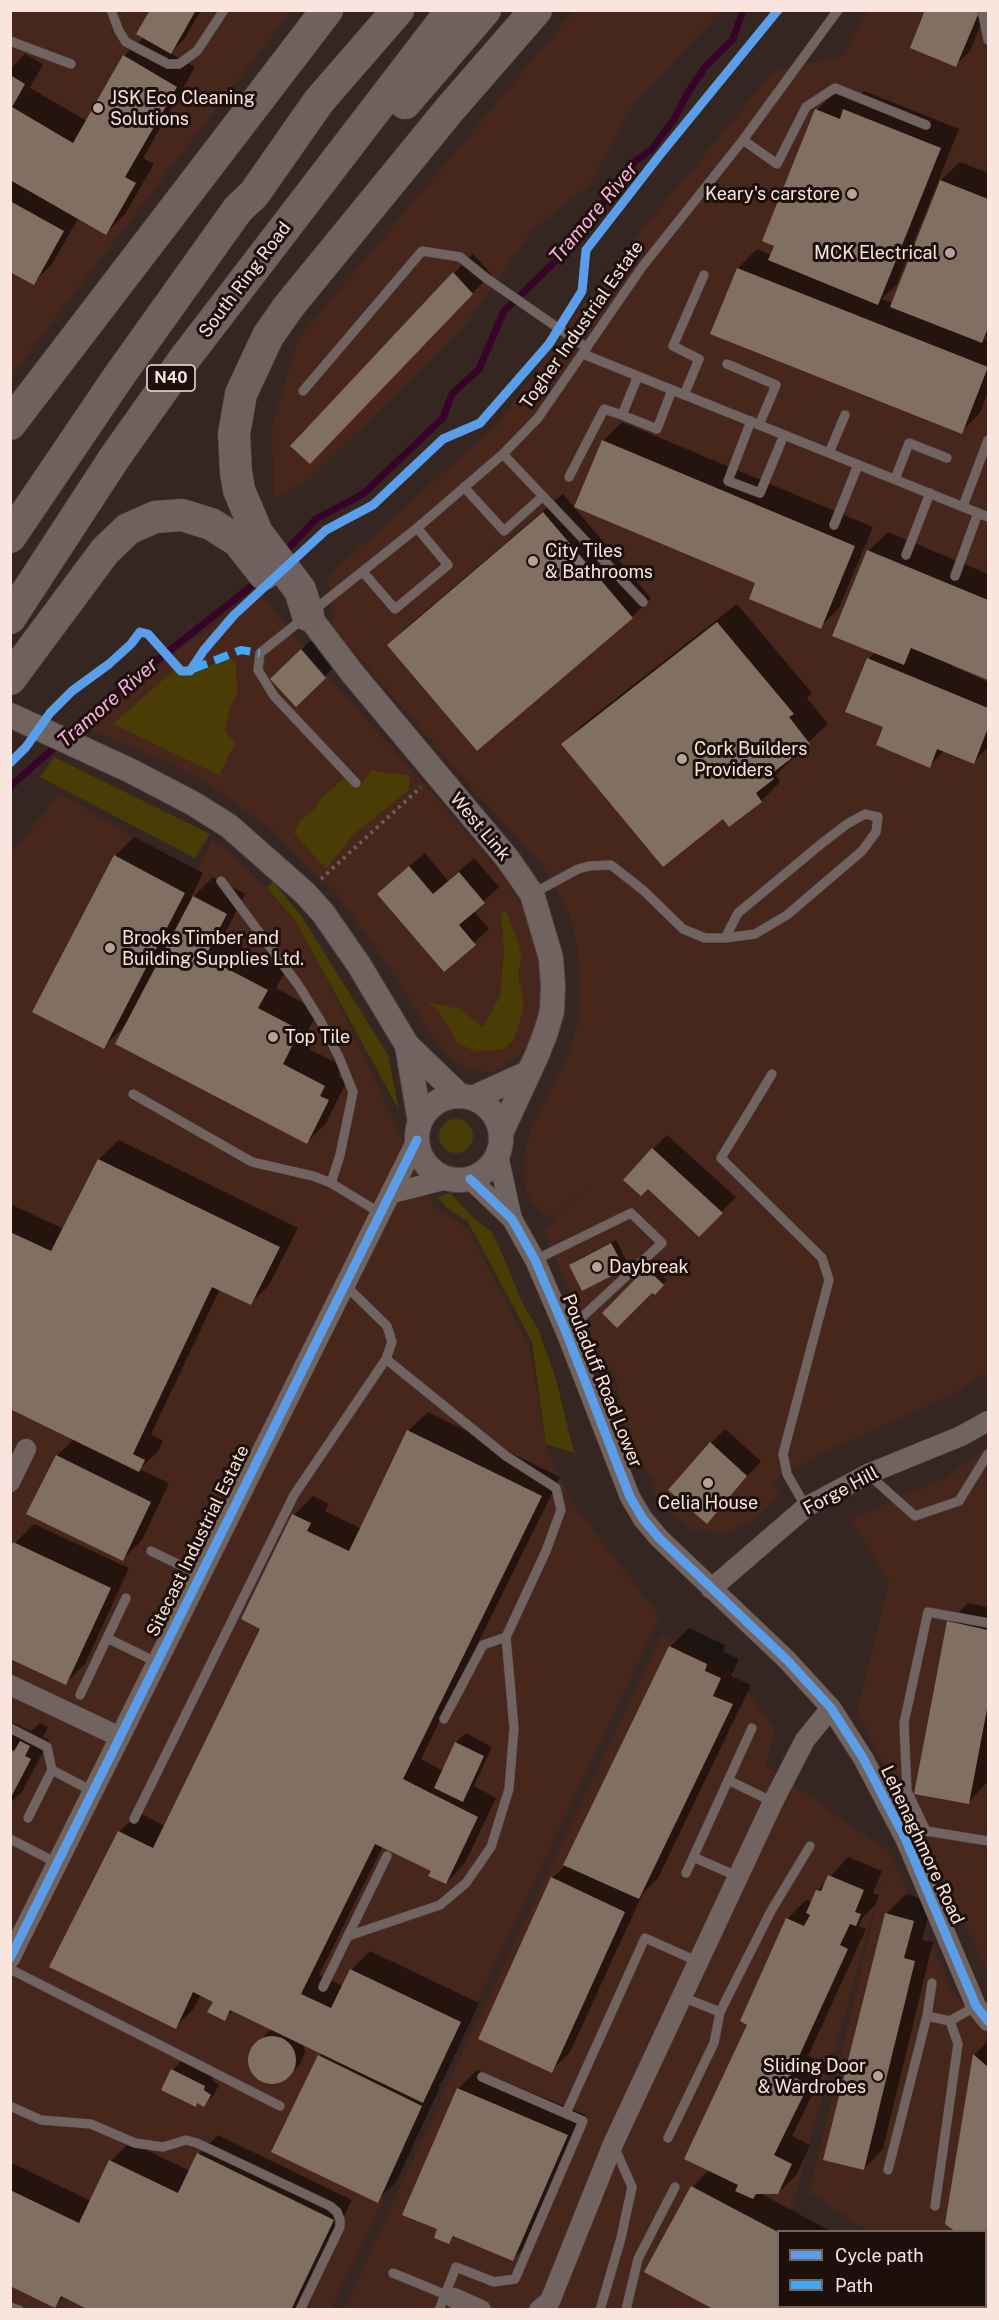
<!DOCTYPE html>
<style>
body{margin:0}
#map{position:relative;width:999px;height:2320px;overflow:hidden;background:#362621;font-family:"Public Sans",sans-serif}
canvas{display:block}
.frame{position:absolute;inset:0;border:12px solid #f9e4de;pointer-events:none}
.legend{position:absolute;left:777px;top:2230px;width:210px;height:78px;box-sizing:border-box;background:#1d100b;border:2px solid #75655f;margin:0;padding:8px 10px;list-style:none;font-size:18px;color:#f9e4de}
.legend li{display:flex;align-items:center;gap:12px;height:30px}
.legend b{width:30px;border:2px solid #75655f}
</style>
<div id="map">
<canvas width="999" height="2320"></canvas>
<div class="frame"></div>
<ul class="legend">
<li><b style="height:8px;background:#5a9eea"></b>Cycle path</li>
<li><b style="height:8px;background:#3fa9f5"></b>Path</li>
</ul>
</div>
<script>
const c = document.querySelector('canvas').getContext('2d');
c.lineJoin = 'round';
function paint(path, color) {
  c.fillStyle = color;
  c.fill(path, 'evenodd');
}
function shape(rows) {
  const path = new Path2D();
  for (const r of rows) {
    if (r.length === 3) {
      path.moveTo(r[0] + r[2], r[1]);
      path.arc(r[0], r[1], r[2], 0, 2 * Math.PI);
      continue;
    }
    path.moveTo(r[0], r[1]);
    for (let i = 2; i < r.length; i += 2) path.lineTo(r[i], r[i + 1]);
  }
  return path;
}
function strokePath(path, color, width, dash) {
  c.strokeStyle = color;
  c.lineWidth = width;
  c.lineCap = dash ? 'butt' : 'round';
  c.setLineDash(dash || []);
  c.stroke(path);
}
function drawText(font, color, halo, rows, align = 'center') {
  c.font = font + ' "Public Sans",sans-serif';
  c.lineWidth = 6;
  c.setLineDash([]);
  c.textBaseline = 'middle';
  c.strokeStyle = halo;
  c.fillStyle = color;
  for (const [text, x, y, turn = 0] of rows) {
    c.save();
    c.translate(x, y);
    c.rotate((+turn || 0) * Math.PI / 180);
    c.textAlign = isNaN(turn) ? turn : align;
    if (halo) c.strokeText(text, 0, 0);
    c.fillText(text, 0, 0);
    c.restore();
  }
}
const built = shape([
 [11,11,291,11,39,339,11,380],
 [574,11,721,11,632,107,588,187,533,229,466,325,309,479,274,499,272,426,298,339],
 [868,11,988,11,988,1371,952,1395,831,1449,770,1482,780,1494,757,1517,727,1533,694,1531,657,1501,652,1481,654,1479,630,1449,615,1374,610,1365,605,1369,548,1243,550,1241,544,1230,595,1181,552,1219,542,1212,531,1200,525,1189,524,1156,533,1123,566,1062,580,1016,579,959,574,928,567,910,543,865,477,794,334,628,328,576,498,424,606,273,774,71,842,56],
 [261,590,267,602,322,670,434,795,504,878,530,918,538,952,541,982,540,1015,527,1050,493,1073,469,1069,451,1059,429,1032,388,965,334,890,309,868,273,831,211,785,175,765,86,728,179,650],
 [60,794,196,873,212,841,232,854,267,888,297,924,327,979,435,1208,468,1228,530,1349,546,1448,573,1504,660,1617,331,2309,11,2310,10,854],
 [988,1446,988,1974,954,1900,857,1712,889,1583,851,1519,946,1478],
 [662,1634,733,1673,775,1729,766,1766,889,1852,953,1992,988,2034,988,2309,979,2307,986,2306,986,2232,868,2231,810,2192,883,1875,790,2216,816,2231,778,2232,778,2306,922,2306,924,2309,344,2310,458,2061]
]);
const green = shape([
 [227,656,236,663,237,693,231,706,225,731,235,743,219,775,113,724,174,670,177,674,199,672],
 [54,757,210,834,195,858,40,777],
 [371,770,410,776,409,790,353,835,326,869,294,833,299,822,315,808,321,798,345,778,357,789],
 [273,881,302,917,388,1055,399,1110,296,922,267,888],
 [506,911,519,944,521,957,518,974,524,1006,514,1040,504,1049,476,1052,458,1043,439,1012,428,1002,453,1008,456,1006,483,1027,500,996,504,950,501,913],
 [456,1136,17],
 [450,1193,474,1218,493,1233,523,1304,538,1329,556,1379,574,1453,546,1444,532,1342,468,1222,447,1208,437,1197]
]);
const shadow = shape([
 [151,10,201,10,185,38,170,53,195,67,143,158,154,164,125,214,106,233,79,217,52,264,33,283,10,271,10,69,25,54,43,64,30,88,87,121,124,56,144,37],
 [927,10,987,10,970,51,955,65],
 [836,91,856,99,864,91,959,129,897,284,882,299,893,303,938,183,960,162,988,173,988,335,984,339,988,341,988,392,980,413,961,432,738,268,757,249,771,255,817,110],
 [473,254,491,274,329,443,454,273],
 [622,422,873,527,839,608,820,627,757,583,603,441],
 [563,494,651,598,632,617,389,645,408,626],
 [888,532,988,574,988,678,953,663,952,666,988,682,988,747,973,763,944,751,929,766,885,727,869,659,875,652,868,551],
 [737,604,812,693,807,698,828,724,791,758,792,759,776,775,780,782,761,801,723,817,563,744,582,725],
 [311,640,334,667,296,705,272,679],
 [134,837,203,873,190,900,213,877,245,894,223,937,286,971,276,988,318,1011,301,1045,343,1066,338,1077,347,1081,326,1123,307,1142,126,1025,103,1047,115,856],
 [425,853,448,881,474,858,499,887,474,911,489,929,444,970,393,880],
 [667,1135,736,1197,699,1235,653,1149],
 [119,1140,298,1228,269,1285,250,1304,220,1289,151,1434,163,1441,158,1451,140,1469,169,1483,142,1540,123,1559,57,1456,74,1439,10,1408,10,1204,64,1229,99,1159],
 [616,1240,628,1264,624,1268,571,1266,575,1261],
 [651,1265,667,1280,654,1293,652,1291,604,1313],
 [428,1412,560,1477,421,1759,443,1771,456,1742,466,1733,492,1747,474,1786,496,1798,465,1863,446,1883,433,1871,383,1846,319,1975,343,1986,351,1970,370,1951,479,2003,442,2082,438,2086,440,2087,396,2182,377,2201,320,2056,323,2053,303,2044,305,2052,299,2066,282,2080,267,2083,254,2075,249,2060,250,2053,259,2041,269,2031,274,2030,233,2010,224,2019,216,2001,201,1994,194,2008,175,2028,51,1967,119,1832,139,1813,165,1826,262,1628,294,1515,313,1496,329,1504,325,1511,362,1529,408,1431],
 [725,1429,761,1461,707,1522,711,1443],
 [34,1524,129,1568,85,1664,66,1683,15,1543],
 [968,1603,988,1607,988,1781,969,1802,949,1622],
 [689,1628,725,1645,723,1652,739,1659,731,1676,751,1685,658,1878,643,1893,570,2052,551,2071,552,1878,565,1866,670,1647],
 [10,1721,31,1731,40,1723,48,1727,43,1737,49,1740,22,1792,10,1803],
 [848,1857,882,1871,873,1893,879,1895,875,1905,862,1918,859,1926,866,1929,808,2056,827,2065,792,2136,810,2145,797,2174,778,2193,758,2192,832,2232,778,2232,778,2306,902,2306,900,2310,718,2310,646,2271,693,2187,709,2170,749,2024,787,1919,806,1900,812,1902,818,1890],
 [906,1894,932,1902,922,1940,933,1942,883,2149,864,2169,825,2159,887,1913],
 [988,2041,988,2251,986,2249,986,2232,946,2223,974,2055],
 [182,2060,214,2076,212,2080,219,2085,213,2096,204,2105,198,2102,196,2105,163,2090,173,2070],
 [477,2070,586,2115,532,2240,513,2259,456,2235,448,2243,458,2089],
 [218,2135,352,2200,299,2310,92,2310,64,2296,55,2306,10,2285,10,2162,91,2201,111,2161,130,2142,190,2171,199,2154]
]);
const stream = shape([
 [282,555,316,519,363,494,443,418,452,394,479,369,504,311,567,250,579,225,628,179,633,163,651,150,674,119,689,91,705,67,733,39,743,10],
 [67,736,108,699,258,581],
 [10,789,13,784,58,744]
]);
const building = shape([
 [150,10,196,10,171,54,136,34],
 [925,10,980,10,956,67,910,48],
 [123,55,177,87,125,177,136,183,106,235,10,180,10,75,25,84,12,107,73,143],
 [815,109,840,119,843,109,941,148,878,305,768,260,774,246,762,241],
 [940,180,988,199,988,328,982,343,890,307],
 [10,201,64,231,34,285,10,272],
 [737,268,988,367,962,434,710,334],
 [453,272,473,294,310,464,290,446],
 [602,440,855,546,821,629,749,599,755,583,574,507],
 [543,512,633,618,477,751,387,645],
 [867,550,988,600,988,680,911,648,904,665,832,636],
 [717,622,794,714,789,717,810,744,771,774,774,779,756,793,762,802,729,827,723,819,663,867,561,744],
 [301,649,326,678,296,707,270,679],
 [867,658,988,708,988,728,974,764,937,749,930,768,876,745,883,727,845,712],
 [114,855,185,893,104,1049,32,1012],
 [409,866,433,894,459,872,485,903,459,925,476,945,444,972,377,894],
 [193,896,227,914,205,957,268,990,258,1008,300,1030,283,1064,325,1086,320,1096,329,1100,307,1144,115,1044],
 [652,1148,723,1213,699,1237,648,1189,641,1196,623,1180],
 [98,1159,280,1247,251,1305,212,1287,133,1454,145,1460,139,1472,10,1409,10,1232,51,1251],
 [611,1243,625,1269,582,1291,569,1265],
 [646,1268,664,1285,655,1295,652,1293,617,1328,602,1313],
 [407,1430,542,1496,403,1779,478,1817,446,1884,428,1876,431,1871,375,1844,301,1994,331,2008,350,1969,461,2022,423,2103,230,2010,225,2021,207,2012,213,2002,193,1992,176,2029,49,1967,118,1831,153,1848,260,1629,241,1619,292,1514,311,1523,307,1531,349,1551],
 [710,1442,747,1476,707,1524,668,1490],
 [56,1455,151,1502,123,1561,26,1514],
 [13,1542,111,1588,66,1685,10,1659,10,1548],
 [947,1621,988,1630,988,1704,969,1804,914,1794],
 [669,1646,707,1664,705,1671,721,1678,713,1696,733,1704,639,1899,563,1865],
 [20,1741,30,1746,25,1756,31,1759,10,1799,10,1749,14,1751],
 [455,1742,484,1756,463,1802,434,1788],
 [828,1875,864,1890,855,1912,861,1914,856,1926,850,1924,840,1945,848,1949,790,2076,809,2084,774,2155,792,2164,778,2194,756,2194,753,2199,735,2191,738,2185,684,2159,747,2025,740,2021,786,1918,804,1926,810,1915,806,1913,816,1890,821,1891],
 [551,1877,625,1912,552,2073,478,2039],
 [885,1913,914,1921,904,1958,915,1961,864,2170,823,2160],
 [272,2060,24],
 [973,2054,988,2067,988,2252,986,2250,986,2232,956,2232,945,2224],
 [318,2055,422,2106,378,2203,271,2152],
 [171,2069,205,2086,204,2090,211,2095,204,2107,197,2103,196,2107,161,2090],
 [457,2088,568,2135,513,2261,453,2236,449,2244,434,2238,437,2229,402,2215],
 [197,2153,334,2220,291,2310,89,2310,61,2296,55,2308,10,2286,10,2190,79,2223,109,2160,178,2193],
 [691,2186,778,2232,778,2306,894,2306,892,2310,715,2310,644,2272]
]);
const path = shape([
 [321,879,421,787]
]);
const service = shape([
 [111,10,119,31,126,42,168,64,179,64,197,51,224,10],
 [982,10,988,40],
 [10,41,71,64],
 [743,140,777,164,806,107,835,88,926,125],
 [583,354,988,517],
 [727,364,776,385,759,425],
 [303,391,422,251,460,257,486,278,587,348],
 [684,395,699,359,673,346,704,275],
 [622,415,657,429,672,390],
 [751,421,728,481,760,493,784,435],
 [829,453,845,415],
 [503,454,643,602],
 [569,477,604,409,622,415,638,376],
 [895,479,909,443,947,458],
 [464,487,504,531,543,496],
 [963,506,988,440],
 [834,525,858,465],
 [906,555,930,493],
 [363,572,395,609,448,565,417,528],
 [955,576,978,513],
 [356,783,274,696,258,670,260,653,417,528,503,454,538,418,642,267,743,140,838,10],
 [221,881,299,986,320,1020,339,1057,353,1092,340,1155,331,1183],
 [532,894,578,869,589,866,611,865,643,890,683,929,705,938,725,938,738,913,821,844,847,824,865,814,878,817,876,832,862,851,787,915,755,934,725,938],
 [772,1074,721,1158,822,1258,829,1280,783,1454,787,1474,806,1507],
 [133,1094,252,1162,313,1176,331,1183,380,1213],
 [535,1260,631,1213,662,1243,566,1332],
 [868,1474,915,1516,959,1501,988,1454],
 [151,1551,200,1575],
 [107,1638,156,1662],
 [80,1695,126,1598],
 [444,1719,483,1645,506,1637],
 [10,1728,47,1747,52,1770,28,1818],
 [52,1770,92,1791],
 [728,1780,773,1802],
 [134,1819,294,1495,386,1359,392,1342,387,1326,345,1285],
 [926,1831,907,1791,904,1723,928,1612,988,1623],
 [905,1838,926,1831,988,1841],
 [10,1839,57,1863],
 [693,1857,739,1877],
 [686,1873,752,1728],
 [348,1936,440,1905,466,1883,491,1847,509,1789,514,1728,506,1637,546,1551,561,1510,556,1488,506,1456,386,1359],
 [10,1969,280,2106],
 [323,1987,387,1856],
 [682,1997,720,2012],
 [927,2016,950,2021,958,2044,935,2206],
 [950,2021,976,2006],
 [10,2106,41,2120,91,2124,135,2143,163,2147,186,2140,197,2143,330,2206,337,2212,340,2220,340,2227,300,2310],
 [566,2113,645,1938,699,1962],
 [668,2138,714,2043,720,2012,771,1911,810,1846],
 [888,2170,927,2016,932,1983],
 [393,2273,449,2296],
 [10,2307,19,2310],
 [439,2310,456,2267,494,2282,515,2279,583,2121,482,2077],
 [600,2310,621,2238,632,2187,614,2146],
 [626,2310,638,2259,675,2187]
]);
const minor = shape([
 [498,1155,512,1219],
 [470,1179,512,1219,535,1260,566,1332,630,1497,643,1519,659,1538,787,1660,831,1708,863,1758,905,1838,976,2006,988,2021],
 [392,1193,447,1179],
 [10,1482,26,1449],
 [711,1589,806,1507,868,1474,961,1436,988,1421],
 [10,1685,120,1737],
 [10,1958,417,1140],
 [454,2298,481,2310],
 [539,2310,550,2301,613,2144,773,1802,805,1740,831,1708]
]);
const tertiary = shape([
 [308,615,353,674,507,858,532,894,551,958,553,986,552,1011,546,1032,537,1055,501,1133],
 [10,715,131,771,194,804,229,826,305,893,323,913,359,965,407,1045,460,1096],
 [407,1045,420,1122],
 [459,1138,42],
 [473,1098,528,1073]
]);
const trunk = shape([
 [405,103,485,10],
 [10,424,327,10],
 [10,537,119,376,238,209,254,194,319,101,398,10],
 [308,615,300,590,257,533,239,490,236,472,234,434,241,394,268,336,289,306,450,109,536,10],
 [10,618,115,457,185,358,452,10],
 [10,679,105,551,128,529,155,517,182,515,211,524,238,541,264,574]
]);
const quiet = shape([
 [193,669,241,650,260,653]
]);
const cycleway = shape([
 [10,763,26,747,50,713,72,691,109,664,131,644,140,632,148,634,181,671,190,671,204,650,234,615,326,530,373,505,443,439,480,423,549,344,582,291,586,250,659,156,778,10],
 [470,1179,512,1219,535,1260,566,1332,630,1497,643,1519,659,1538,787,1660,831,1708,863,1758,905,1838,976,2006,988,2021],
 [10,1958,417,1140]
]);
const markers = [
 [98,108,6,"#b5a29c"],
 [852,194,6,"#b5a29c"],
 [950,253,6,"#b5a29c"],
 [533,561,6,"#b5a29c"],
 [682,759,6,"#b5a29c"],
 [110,948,6,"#b5a29c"],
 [273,1037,6,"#b5a29c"],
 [597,1267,6,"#b5a29c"],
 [708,1483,6,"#b5a29c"],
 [878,2076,6,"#b5a29c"]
];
const shields = [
 [171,378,48]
];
const shieldNames = [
 ["N40",171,378]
];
const poiNames = [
 ["JSK Eco Cleaning",110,98],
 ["Solutions",110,119],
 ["Keary's carstore",840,194,"right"],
 ["MCK Electrical",938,253,"right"],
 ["City Tiles",545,551],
 ["& Bathrooms",545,572],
 ["Cork Builders",694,749],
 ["Providers",694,770],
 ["Brooks Timber and",122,938],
 ["Building Supplies Ltd.",122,959],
 ["Top Tile",285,1037],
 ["Daybreak",609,1267],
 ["Celia House",708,1503,"center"],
 ["Sliding Door",866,2066,"right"],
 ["& Wardrobes",866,2087,"right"]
];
const streetNames = [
 ["South Ring Road",245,280,-53],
 ["Togher Industrial Estate",582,325,-55],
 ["West Link",480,827,50],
 ["Pouladuff Road Lower",602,1381,68],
 ["Forge Hill",841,1491,-28],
 ["Sitecast Industrial Estate",198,1541,-64],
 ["Lehenaghmore Road",922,1845,65]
];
const waterNames = [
 ["Tramore River",594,213,-50],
 ["Tramore River",108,703,-41]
];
paint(built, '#47261b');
paint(green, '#493c04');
paint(shadow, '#0007');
strokePath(stream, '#380328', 7);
paint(building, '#816f61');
strokePath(service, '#50423f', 10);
strokePath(minor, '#50423f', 21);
strokePath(tertiary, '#50423f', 26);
strokePath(trunk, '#50423f', 33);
strokePath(path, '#6b5e5a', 4, [3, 4.5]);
strokePath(service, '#716460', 9);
strokePath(minor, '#716460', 20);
strokePath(tertiary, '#716460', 24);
strokePath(trunk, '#71605d', 32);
strokePath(quiet, '#3fa9f5', 8, [15, 8]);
strokePath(cycleway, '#5a9eea', 9);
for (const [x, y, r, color] of markers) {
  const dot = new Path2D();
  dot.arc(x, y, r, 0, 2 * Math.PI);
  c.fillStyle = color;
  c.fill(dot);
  strokePath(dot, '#1d100b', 2);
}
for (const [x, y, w] of shields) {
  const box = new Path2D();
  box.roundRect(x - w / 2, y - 13, w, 26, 4.5);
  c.fillStyle = '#1d100b';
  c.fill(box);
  strokePath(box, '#f9e4de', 1.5);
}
drawText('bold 16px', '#f9e4de', null, shieldNames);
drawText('18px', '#f9e4de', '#1d100b', poiNames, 'left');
drawText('18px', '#f9e4de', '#1d100b', streetNames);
drawText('italic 20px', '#fbafdf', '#1d100b', waterNames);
</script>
